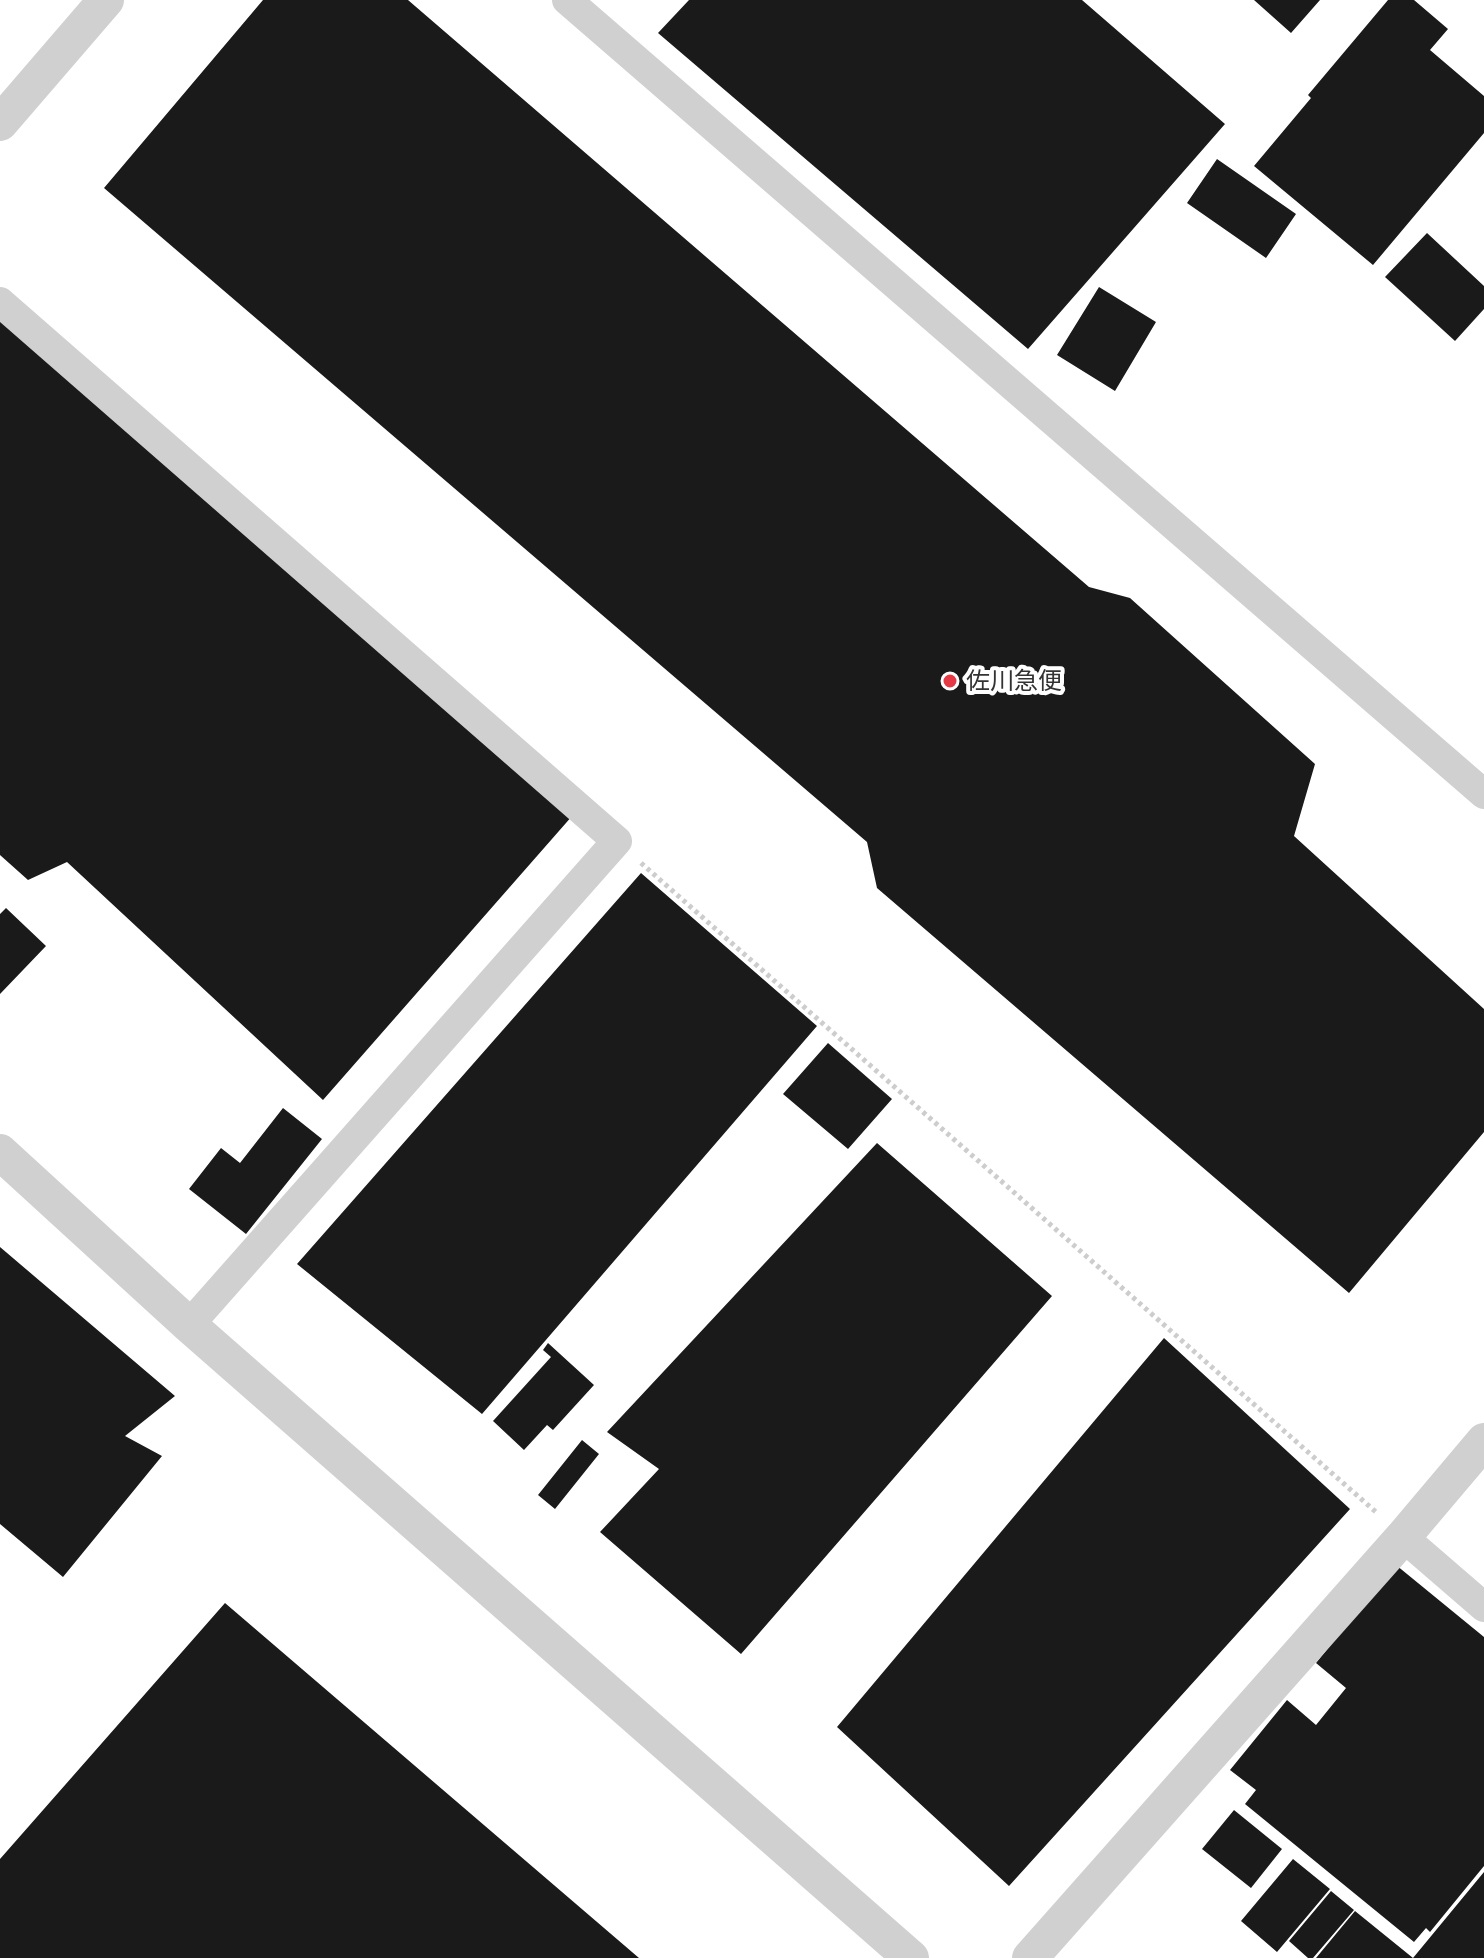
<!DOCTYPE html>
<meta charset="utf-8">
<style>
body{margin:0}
canvas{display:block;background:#fff}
</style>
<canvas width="1484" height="1958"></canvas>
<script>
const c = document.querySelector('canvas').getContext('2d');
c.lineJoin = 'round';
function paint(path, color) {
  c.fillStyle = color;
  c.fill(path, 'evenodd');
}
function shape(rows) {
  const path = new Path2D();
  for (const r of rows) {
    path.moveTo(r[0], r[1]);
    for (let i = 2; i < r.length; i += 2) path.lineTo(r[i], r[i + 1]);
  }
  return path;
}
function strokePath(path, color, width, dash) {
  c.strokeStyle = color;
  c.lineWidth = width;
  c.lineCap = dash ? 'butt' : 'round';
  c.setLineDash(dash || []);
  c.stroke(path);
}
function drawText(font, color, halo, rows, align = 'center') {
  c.font = font + ' "Exo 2","Noto Sans JP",sans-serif';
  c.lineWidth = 8;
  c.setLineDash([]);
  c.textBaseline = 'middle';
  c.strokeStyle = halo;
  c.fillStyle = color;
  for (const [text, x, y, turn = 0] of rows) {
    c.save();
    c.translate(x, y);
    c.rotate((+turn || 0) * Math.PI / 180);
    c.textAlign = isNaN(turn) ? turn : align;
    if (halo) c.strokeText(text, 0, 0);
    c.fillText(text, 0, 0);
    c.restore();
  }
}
const building = shape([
 [263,0,408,0,1089,587,1130,598,1315,764,1294,836,1484,1009,1484,1132,1349,1293,877,888,867,842,104,188],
 [689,0,1082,0,1225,124,1028,349,658,33],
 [1254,0,1320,0,1291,33],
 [1388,0,1414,0,1448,29,1430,50,1484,96,1484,133,1373,265,1254,166,1311,98,1308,95],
 [1217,159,1296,214,1266,258,1187,203],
 [1427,233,1484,286,1484,309,1455,341,1385,277],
 [1099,287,1156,322,1115,391,1057,355],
 [0,316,573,815,323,1100,67,862,28,880,0,855],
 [641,873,817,1026,482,1414,297,1264],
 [6,908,46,946,0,994,0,914],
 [828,1043,892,1099,848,1149,783,1094],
 [283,1108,322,1139,246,1234,189,1189,221,1148,240,1163],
 [877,1143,1052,1296,741,1654,600,1532,659,1469,607,1432],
 [0,1247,175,1396,125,1436,162,1456,63,1577,0,1524],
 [1164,1338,1350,1509,1009,1886,837,1727],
 [548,1343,594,1385,553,1430,547,1425,524,1450,493,1421,551,1357,543,1350],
 [582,1440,599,1454,555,1509,538,1495],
 [1396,1565,1484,1637,1484,1866,1430,1932,1426,1928,1414,1942,1245,1804,1256,1790,1230,1770,1287,1700,1316,1725,1346,1688,1316,1663],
 [225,1603,639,1958,0,1958,0,1859],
 [1234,1810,1282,1849,1251,1888,1202,1849],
 [1293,1859,1330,1889,1277,1952,1241,1921],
 [1484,1872,1484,1958,1413,1958],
 [1331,1891,1354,1910,1313,1958,1308,1958,1289,1941],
 [1355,1911,1413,1958,1316,1958]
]);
const path = shape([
 [641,863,1377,1513]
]);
const minor = shape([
 [567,0,1484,794],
 [0,302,617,841,189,1325],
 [1403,1537,1484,1607]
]);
const tertiary = shape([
 [0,123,106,0],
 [0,1152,189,1325,911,1958],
 [1030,1958,1403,1537,1484,1441]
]);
const markers = [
 [950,681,8,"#e63946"]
];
const poiNames = [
 ["佐川急便",966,681]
];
paint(building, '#1a1a1a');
strokePath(path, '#cdcdcd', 5, [4, 4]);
strokePath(minor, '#d0d0d0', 30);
strokePath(tertiary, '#d0d0d0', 36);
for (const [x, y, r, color] of markers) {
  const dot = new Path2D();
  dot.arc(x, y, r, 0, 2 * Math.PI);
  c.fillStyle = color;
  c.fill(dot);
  strokePath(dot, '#fff', 3);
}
drawText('24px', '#333', '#fff', poiNames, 'left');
</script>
